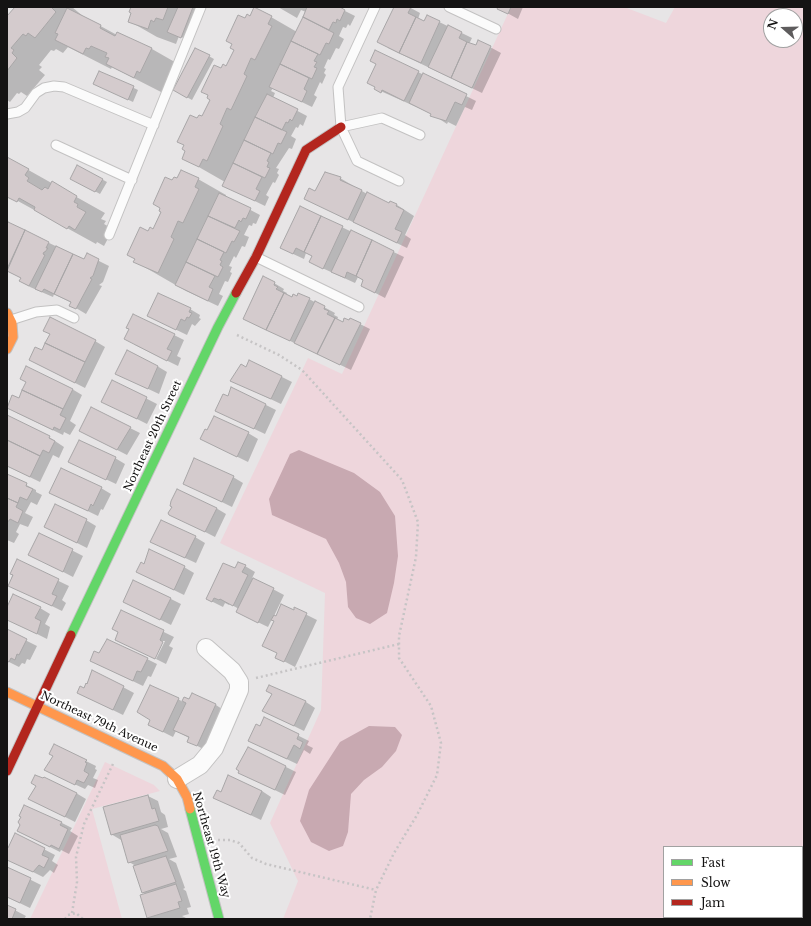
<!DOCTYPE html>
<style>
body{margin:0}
#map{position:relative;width:811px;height:926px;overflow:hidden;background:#e7e5e6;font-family:"Libre Baskerville",serif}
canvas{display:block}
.frame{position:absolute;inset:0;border:8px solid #141313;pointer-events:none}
.legend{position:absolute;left:663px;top:846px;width:140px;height:72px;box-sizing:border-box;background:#fff;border:1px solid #a1a1a1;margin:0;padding:5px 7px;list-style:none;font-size:12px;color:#141313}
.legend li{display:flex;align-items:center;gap:8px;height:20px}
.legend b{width:20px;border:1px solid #a1a1a1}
.north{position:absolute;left:763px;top:8px;width:40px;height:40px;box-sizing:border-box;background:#fff;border:1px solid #a1a1a1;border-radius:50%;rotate:290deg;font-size:11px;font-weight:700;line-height:16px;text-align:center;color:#141313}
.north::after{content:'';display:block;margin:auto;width:14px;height:18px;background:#5e5c5d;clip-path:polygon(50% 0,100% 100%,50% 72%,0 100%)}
</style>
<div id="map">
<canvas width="811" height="926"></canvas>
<div class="frame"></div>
<ul class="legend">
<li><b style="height:5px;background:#63d668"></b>Fast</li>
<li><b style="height:5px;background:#ff974d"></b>Slow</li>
<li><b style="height:5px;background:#b3261e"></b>Jam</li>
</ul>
<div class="north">N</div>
</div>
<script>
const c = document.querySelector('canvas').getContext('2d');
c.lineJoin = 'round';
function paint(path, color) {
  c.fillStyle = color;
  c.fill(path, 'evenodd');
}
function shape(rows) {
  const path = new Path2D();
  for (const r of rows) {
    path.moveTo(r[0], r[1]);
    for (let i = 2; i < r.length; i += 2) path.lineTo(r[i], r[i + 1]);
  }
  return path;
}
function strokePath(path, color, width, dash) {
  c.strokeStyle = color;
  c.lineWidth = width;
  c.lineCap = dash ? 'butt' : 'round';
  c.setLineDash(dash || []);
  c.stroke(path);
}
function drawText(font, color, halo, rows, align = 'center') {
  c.font = font + ' "Libre Baskerville",serif';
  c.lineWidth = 4;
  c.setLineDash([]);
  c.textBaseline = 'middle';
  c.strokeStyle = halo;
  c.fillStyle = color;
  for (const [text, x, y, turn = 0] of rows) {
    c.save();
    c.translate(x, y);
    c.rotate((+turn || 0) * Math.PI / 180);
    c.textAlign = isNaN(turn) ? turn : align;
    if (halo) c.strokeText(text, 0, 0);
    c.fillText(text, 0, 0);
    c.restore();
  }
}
const green = shape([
 [511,7,624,7,666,23,675,7,804,7,804,919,283,919,298,881,270,823,321,710,325,593,220,543,308,358,342,374],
 [771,16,795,16,795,40,771,40],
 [664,847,802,847,802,917,664,917],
 [105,762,154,785,160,791,92,809,122,919,30,919]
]);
const water = shape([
 [299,450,354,473,380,492,395,516,398,556,394,583,387,613,370,624,356,618,348,607,346,582,339,563,326,539,272,515,269,499,290,454],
 [369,726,395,727,402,735,396,751,382,767,364,780,351,794,348,832,343,846,329,851,311,842,300,821,309,790,340,742]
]);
const shadow = shape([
 [16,7,72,7,84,17,117,35,118,33,152,49,180,65,163,93,112,67,111,69,68,47,63,53,56,49,54,51,51,50,39,65,42,67,39,70,45,75,27,96,21,92,19,94,17,93,10,102,7,100,7,18],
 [132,7,199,7,186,39,179,36,176,44,157,37,129,21,132,13],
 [278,7,337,7,355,16,350,26,348,24,346,28,343,27,339,36,344,39,339,49,336,48,330,60,328,59,324,68,326,69,324,73,326,75,322,84,320,82,314,95,317,97,312,107,273,88,271,91,275,93,273,98,307,116,303,126,300,124,298,128,296,127,291,136,296,139,292,149,289,148,276,168,279,169,277,173,279,175,275,183,273,182,266,195,269,197,265,206,224,186,225,182,183,158,197,120,203,118,211,100,221,69,226,67,235,50,245,19,251,17,271,17,297,32,306,12,301,10,297,18],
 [395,7,409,7,420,13,418,19,425,22,427,16,472,38,469,44,476,47,479,41,501,53,482,93,388,48],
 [499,7,523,7,518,19,498,8],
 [196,49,214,59,192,100,174,90],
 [100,72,138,90,133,102,99,86],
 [418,72,476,101,472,110,465,107,456,126,448,122,447,124,432,114,376,89],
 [7,158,105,213,101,219,106,221,104,224,113,229,104,246,97,242,96,244,7,195],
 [77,166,107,182,100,194,71,178],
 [340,178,367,194,390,204,397,205,414,216,405,235,411,239,407,248,305,199],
 [198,179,226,195,226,197,260,215,256,224,253,223,252,226,249,225,244,235,249,237,245,247,242,246,236,258,234,256,229,266,232,267,230,272,232,273,228,282,225,281,219,294,223,296,218,306,186,291,134,261,148,232,154,230,172,182],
 [300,207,404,257,385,298,362,286,364,281,358,277,355,283,320,267,313,256,306,253,304,259,291,253],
 [7,223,85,260,87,255,109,266,103,282,99,285,102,286,86,314,71,305,72,303,54,294,53,297,30,287,20,281,22,278,7,271],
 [274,283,284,289,283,291,287,293,286,295,292,298,309,299,335,313,334,315,338,317,337,320,343,323,360,324,370,329,351,370,244,319],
 [190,309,200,315,199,318,201,319,195,326,192,324,187,335,158,321],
 [174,335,184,340,177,356,181,358,178,366,135,345],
 [95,341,105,347,85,388,30,360],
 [250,361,292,382,281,404,232,381,247,368],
 [157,366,167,372,159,394,127,379],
 [112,381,157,404,147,424,103,402],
 [72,389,82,395,70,421,76,425,70,435,64,432,63,435,17,413,20,399],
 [228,397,266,405,276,410,265,434,227,416],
 [7,416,49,437,64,447,59,458,53,455,40,482,7,466],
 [130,428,140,433,127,455,80,431],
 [248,433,258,439,248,462,201,439],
 [115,458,125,464,116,484,80,467],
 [7,475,36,490,36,492,42,495,37,505,31,502,25,513,33,517,28,527,20,524,16,532,19,534,14,543,7,540],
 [233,477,243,483,232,507,185,484],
 [101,488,111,494,103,510,101,509,98,516,50,493],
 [216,508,226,514,215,537,170,514],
 [86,520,96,526,87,548,45,527],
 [40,534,83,556,73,577,40,560],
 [195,537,205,543,196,563,161,547],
 [17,561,69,586,62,600,66,603,62,611,9,585],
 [145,565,184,567,194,573,184,595,137,572],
 [245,566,255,572,252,578,284,595,274,616,276,618,294,611,295,609,317,620,295,667,276,657,278,653,275,621,272,619,268,627,247,617,239,609,230,604,229,605,225,603,223,607,207,599,235,570],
 [171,599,181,604,171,625,135,607],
 [40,608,50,614,45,624,50,627,47,639,7,619,7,610],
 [121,611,174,637,169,646,173,648,166,664,156,659,165,641,162,641,154,658,119,632],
 [7,631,37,646,30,660,27,659,25,664,22,663,19,667,7,661],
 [99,654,147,659,157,664,151,677,148,676,143,686,91,661],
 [93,671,134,693,123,715,78,693,84,689],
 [273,694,306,702,315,708,304,731,263,711],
 [184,698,216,705,225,711,207,751,188,741,189,738,176,731,173,737,149,725,178,699,183,702],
 [265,719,309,741,307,745,313,748,310,754,304,750,297,764,259,746],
 [248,748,296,772,285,795,250,778],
 [54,756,86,761,96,766,95,769,97,770,93,778,98,780,95,788,88,785,85,789,55,775],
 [262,791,271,797,261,820,214,798,221,793],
 [76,793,86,799,75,822,30,799],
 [148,796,158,801,161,812,165,815,168,827,161,829,168,833,177,857,169,859,176,863,185,888,183,889,186,891,191,907,187,908,189,914,182,916,188,919,151,919,148,917,146,894,143,892,136,866,129,862,121,840,111,834],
 [62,823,72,828,70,831,78,836,69,854,61,850,60,852,28,836,21,825],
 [15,834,55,855,52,861,58,865,54,873,50,870,43,877,7,859,7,848,9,849],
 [7,868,41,885,30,908,7,897],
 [7,906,26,916,24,919,7,919]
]);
const building = shape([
 [15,7,51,7,56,12,35,38,28,33,26,36,23,34,11,48,14,50,12,53,17,58,7,71,7,16,15,7],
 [131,7,168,7,163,20,156,18,154,22,151,20,148,29,128,22,131,13,129,12,131,7],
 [178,7,193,7,181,38,167,32,178,7],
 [254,7,272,16,268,24,272,26,255,60,251,58,244,74,247,76,231,110,227,108,220,124,223,126,207,161,203,159,199,167,182,159,185,151,182,149,184,145,177,142,190,115,197,118,199,115,202,116,210,100,207,98,208,95,201,92,214,65,221,68,223,64,226,66,234,50,230,48,232,44,226,41,238,15,245,18,247,14,250,16,254,7],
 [307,7,340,7,345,10,340,21,337,19,336,23,333,22,329,30,303,17,307,7],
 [394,7,411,7,408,13,416,17,399,53,377,42,394,7],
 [498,7,511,7,508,14,497,9,498,7],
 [67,8,101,25,100,28,115,36,117,32,152,48,140,73,137,71,134,78,106,64,109,58,105,57,107,53,91,46,89,49,86,48,83,54,55,40,58,34,55,33,67,8],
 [427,15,440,21,421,63,399,53,416,17,424,21,427,15],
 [303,17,334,33,329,44,326,43,320,55,291,41,303,17],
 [448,25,462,32,459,38,467,42,451,78,428,67,448,25],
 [478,40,491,46,472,88,451,78,467,42,476,45,478,40],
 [291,41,318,54,314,61,317,62,314,67,317,68,312,79,280,64,291,41],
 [195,48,210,55,187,98,173,90,195,48],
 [375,50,419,71,404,101,382,90,381,93,374,89,375,87,367,83,376,64,370,61,375,50],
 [280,64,309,78,304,89,307,91,302,102,269,87,280,64],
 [99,71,134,86,128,100,93,84,99,71],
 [423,73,467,94,462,105,455,102,446,121,430,116,431,114,409,103,423,73],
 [267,94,298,109,292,121,290,119,288,123,286,122,282,130,255,117,267,94],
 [255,117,287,132,281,144,278,143,273,154,244,140,255,117],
 [244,140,271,153,267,161,269,162,267,167,270,168,265,178,233,163,244,140],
 [7,157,29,169,25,175,29,178,27,181,42,190,45,187,48,189,52,181,77,196,74,202,78,204,77,207,86,212,75,230,69,226,67,229,34,210,35,207,19,198,17,202,7,197,7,157],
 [233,163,262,177,256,189,260,191,255,201,222,186,233,163],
 [77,165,103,179,95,192,70,179,77,165],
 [181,170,199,178,195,187,199,189,183,223,178,221,171,237,174,239,158,273,133,262,135,259,127,255,140,227,148,231,150,227,153,229,161,212,159,211,160,208,153,204,165,177,172,180,174,177,177,178,181,170],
 [325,172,341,177,340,180,362,190,348,220,304,199,309,188,315,191,325,172],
 [367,192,389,203,390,201,397,204,396,206,404,210,395,229,402,232,397,243,353,222,367,192],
 [219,193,251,208,246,219,243,218,241,222,239,220,235,228,208,216,219,193],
 [300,206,321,216,304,252,296,248,293,254,280,248,300,206],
 [208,216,240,231,234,242,232,241,226,253,197,239,208,216],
 [321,216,343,226,323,269,309,262,312,256,304,252,321,216],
 [8,222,25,230,7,269,7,224,8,222],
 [25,230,49,242,46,248,48,248,45,252,44,252,43,254,45,255,29,286,19,281,21,278,7,271,25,230],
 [351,230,372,240,356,276,347,272,345,278,331,272,351,230],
 [197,239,224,252,220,260,222,261,220,265,223,267,218,277,186,262,197,239],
 [372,240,394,251,375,293,361,286,363,280,356,276,372,240],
 [56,246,73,254,54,294,44,289,42,292,35,289,56,246],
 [87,253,99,259,93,276,90,278,92,279,76,309,69,306,71,302,54,294,73,254,84,259,87,253],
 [186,262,215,276,209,287,213,289,208,301,175,285,186,262],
 [263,276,275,282,274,285,278,287,276,289,284,293,266,330,243,319,263,276],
 [158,293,191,308,189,312,192,313,189,318,187,317,185,321,181,319,176,330,147,316,158,293],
 [284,293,292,297,293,294,297,296,298,293,310,298,290,341,266,330,284,293],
 [315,301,325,306,324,309,329,311,327,314,335,318,317,354,294,343,315,301],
 [133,314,175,334,167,349,172,351,167,361,124,339,129,329,126,328,133,314],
 [50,317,96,340,85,362,45,343,50,334,43,331,50,317],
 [335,318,343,322,344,318,349,320,350,318,361,323,340,365,317,354,335,318],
 [45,343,85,362,75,383,29,360,35,347,42,350,45,343],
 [127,350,158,366,148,389,115,374,127,350],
 [249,360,282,376,271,399,230,381,241,364,246,367,249,360],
 [26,366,73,389,63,409,22,390,26,382,20,379,26,366],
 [112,380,147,397,137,419,101,402,112,380],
 [231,387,266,404,254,429,215,411,223,394,228,396,231,387],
 [22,390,63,409,60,415,66,418,60,430,54,427,53,430,7,408,12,395,19,398,22,390],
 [91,407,131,427,117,450,79,431,91,407],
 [7,415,50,436,49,438,55,441,49,453,43,450,40,456,7,440,7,415],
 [214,416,249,432,237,457,200,439,205,429,207,430,214,416],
 [7,440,40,456,30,477,7,466,7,440],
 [79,440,116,457,106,480,68,462,79,440],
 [194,458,234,476,222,502,183,484,194,458],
 [61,468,102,487,93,506,91,504,88,511,49,493,61,468],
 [7,474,27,483,26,486,33,489,27,500,20,497,18,503,7,498,7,474],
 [177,489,217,508,205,532,169,515,168,513,172,507,170,506,171,501,177,489],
 [7,498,18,503,16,507,23,511,18,523,10,519,9,521,7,521,7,498],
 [55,504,87,519,77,543,44,527,55,504],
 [161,520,196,536,185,558,150,542,161,520],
 [39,533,73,549,63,572,28,555,39,533],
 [149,549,185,566,174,590,136,572,141,562,144,564,149,549],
 [17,559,59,579,52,594,57,596,52,606,8,586,13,575,10,574,17,559],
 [238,562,246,565,242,572,248,575,233,606,220,599,219,600,214,598,212,602,206,599,223,563,235,568,238,562],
 [253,578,274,588,258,623,236,612,253,578],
 [133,580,171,598,160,620,123,602,133,580],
 [13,594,41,607,35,618,41,621,37,634,7,620,7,607,13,594],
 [281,604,294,610,294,607,307,613,284,662,275,658,277,653,262,646,274,621,271,620,274,615,276,616,281,604],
 [121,610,164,630,160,640,163,642,155,659,115,640,118,632,112,629,121,610],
 [7,629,27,639,19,655,17,654,15,660,11,658,9,662,7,661,7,629],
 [107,639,148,658,141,672,137,671,133,681,90,661,94,651,99,653,107,639],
 [92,670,124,686,113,710,77,693,80,686,84,688,86,683,87,684,92,670],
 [150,685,179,698,163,732,148,725,150,720,137,712,150,685],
 [269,685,306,701,294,726,262,711,272,694,266,691,269,685],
 [192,693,216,704,197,746,187,742,189,737,173,730,186,703,182,701,184,697,189,699,192,693],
 [264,717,299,734,297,739,303,742,300,749,294,745,287,759,248,741,256,724,260,726,264,717],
 [54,744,87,760,85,762,87,763,84,771,89,774,84,783,77,780,75,785,44,770,53,756,49,754,54,744],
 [248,747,286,766,275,790,238,773,239,771,236,769,248,747],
 [35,775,43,778,44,777,77,793,65,817,28,799,36,786,31,783,35,775],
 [228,775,262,791,251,815,213,798,217,790,221,792,228,775],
 [148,795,152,809,155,808,159,821,111,835,103,807,148,795],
 [24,805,62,822,60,825,68,829,59,849,51,845,50,847,17,831,20,825,18,822,21,817,19,816,24,805],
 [155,825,158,826,168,851,128,863,120,835,155,825],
 [15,833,45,848,42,855,49,858,44,868,39,865,33,872,7,860,7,847,8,848,15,833],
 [166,856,176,882,142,893,133,866,166,856],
 [7,867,31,878,20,903,7,897,7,867],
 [176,884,182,901,178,902,180,908,147,918,140,895,176,884],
 [7,905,16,909,12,919,7,919,7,905]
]);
const path = shape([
 [237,335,279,355,302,370,402,480,418,522,416,557,399,636,399,658,431,706,441,743,437,775,417,815,394,853,376,890,370,919],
 [256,678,399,644],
 [218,840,230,840,239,843,252,858,266,864,376,890],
 [72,913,77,882,76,857,84,824,113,764],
 [65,919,68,915,76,913,83,919]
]);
const lane = shape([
 [375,7,338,87,341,127,357,161,399,181],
 [449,7,496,29],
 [7,114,18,112,25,108,36,93,44,88,54,86,64,87,154,125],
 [341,127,382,118,420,135],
 [56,145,132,180],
 [109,235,201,7],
 [256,257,359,307],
 [11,320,36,312,57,310,74,318]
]);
const street = shape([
 [177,779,200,765,214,748,239,690,239,682,232,671,206,648]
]);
const fast = shape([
 [71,635,218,327,236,293],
 [190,809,219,919]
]);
const slow = shape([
 [7,313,12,323,13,337,7,349],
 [7,692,163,766,177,779,187,797,190,809]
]);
const jam = shape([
 [236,293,256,257,306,150,341,127],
 [7,771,71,635]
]);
const streetNames = [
 ["Northeast 20th Street",153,436,-65],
 ["Northeast 79th Avenue",99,722,25],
 ["Northeast 19th Way",211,845,74]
];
paint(green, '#eed6dc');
paint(water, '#c8a9b1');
paint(shadow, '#0003');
paint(building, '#d4cbcd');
strokePath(building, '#a8a6a7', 1);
strokePath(lane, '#c3c2c2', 11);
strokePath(street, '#c3c2c2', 20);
strokePath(fast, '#c3c2c2', 11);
strokePath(slow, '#c3c2c2', 11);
strokePath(jam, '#c3c2c2', 11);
strokePath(path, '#c6c4c5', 2.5, [2, 3]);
strokePath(lane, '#fbfbfb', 9);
strokePath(street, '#fbfbfb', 18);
strokePath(fast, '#63d668', 9);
strokePath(slow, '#ff974d', 9);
strokePath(jam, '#b3261e', 9);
drawText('11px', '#141313', '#fff', streetNames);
</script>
